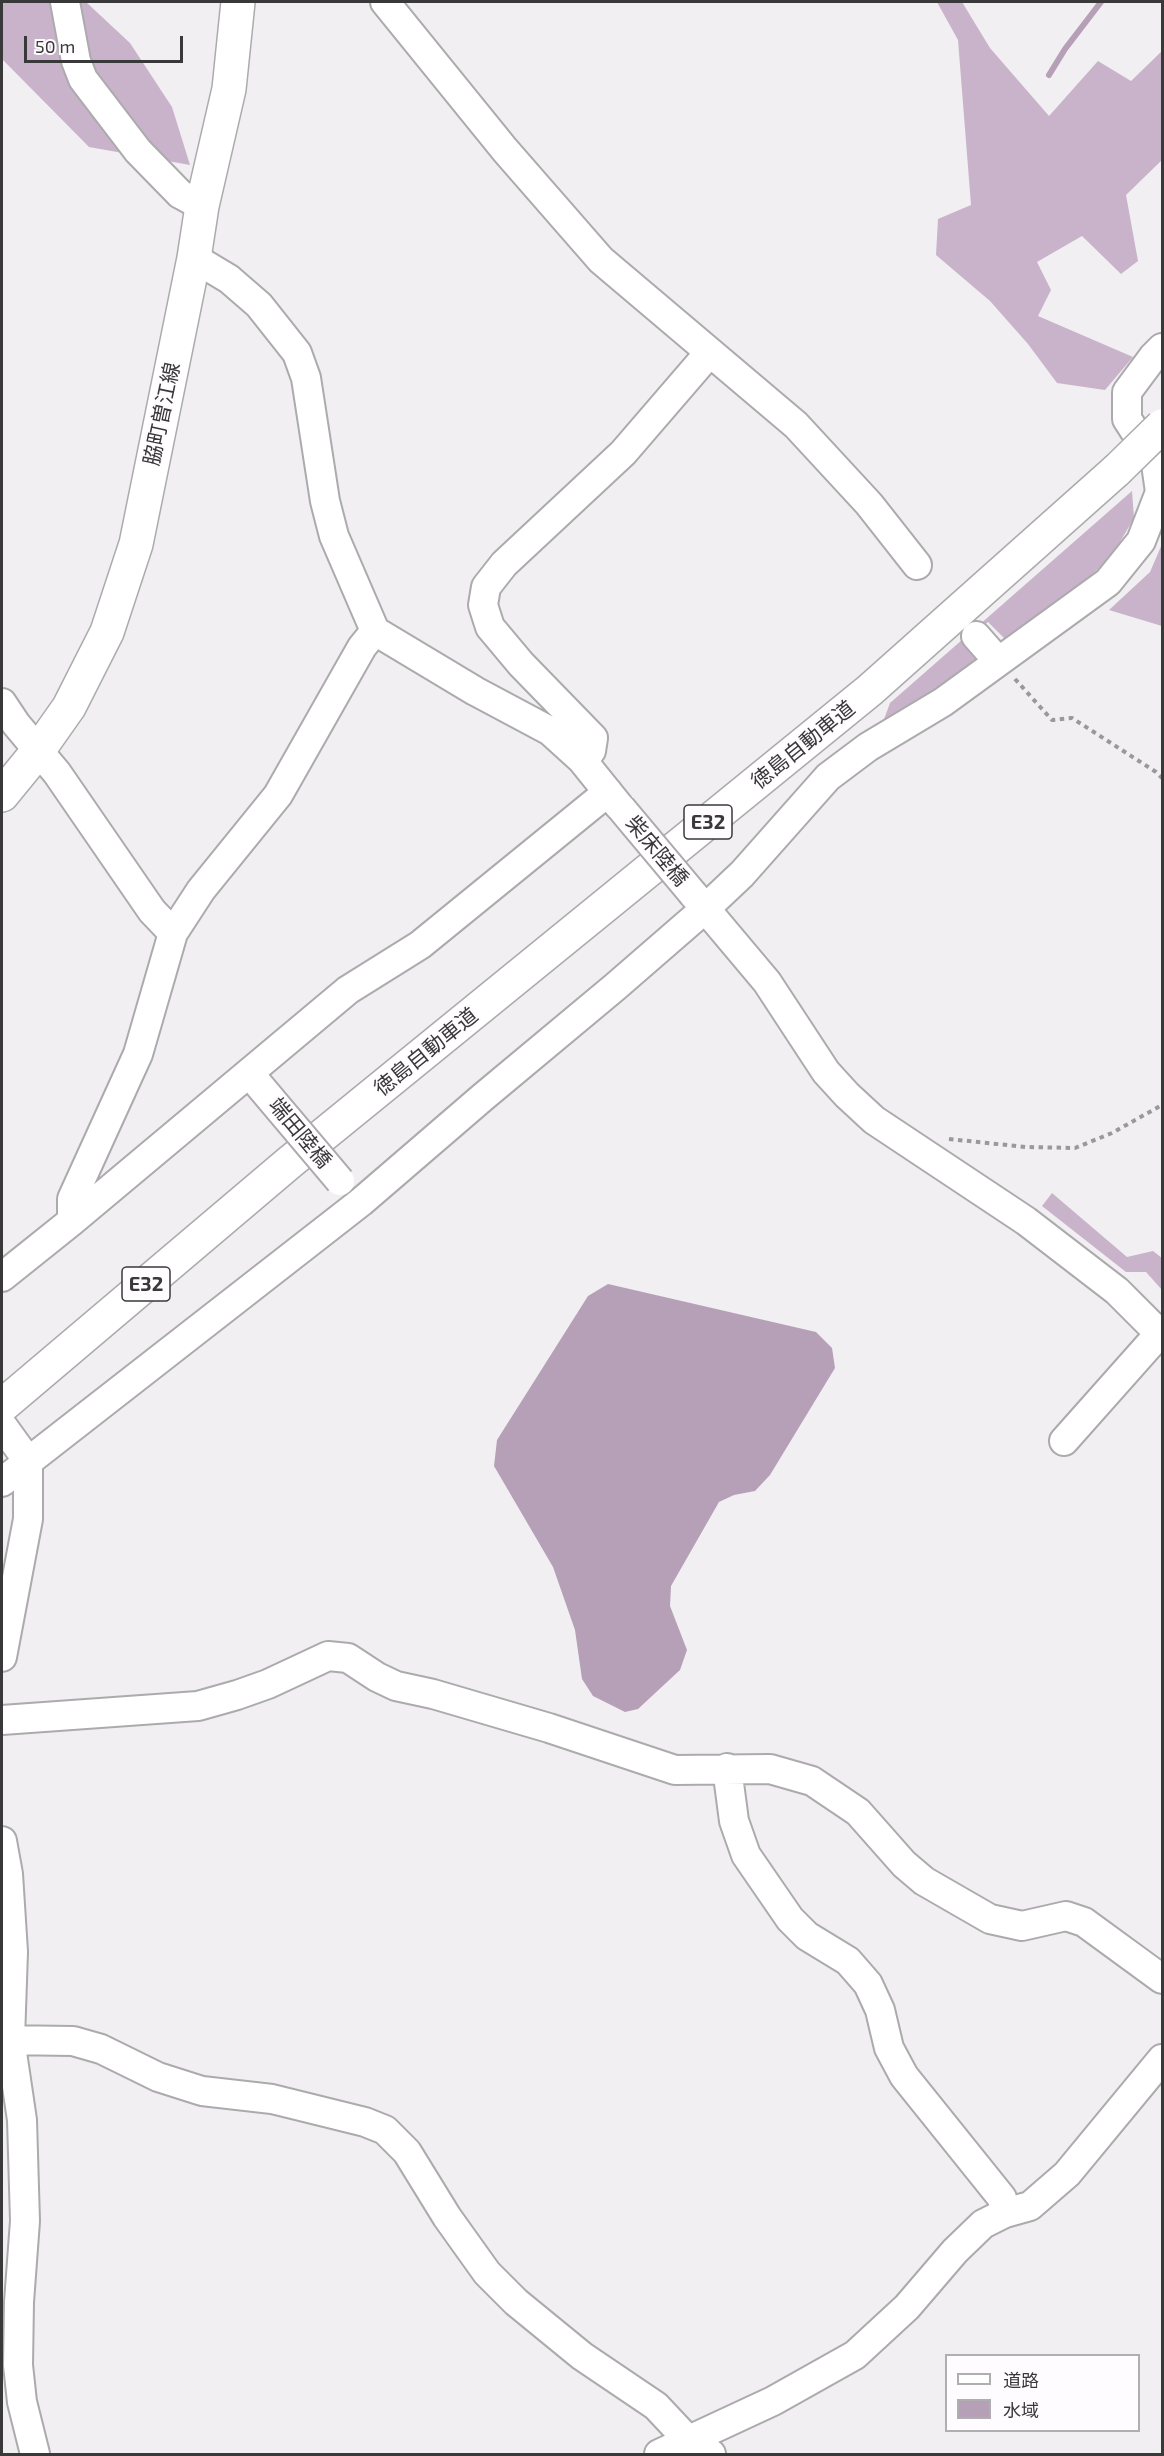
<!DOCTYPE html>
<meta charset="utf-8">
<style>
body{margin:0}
#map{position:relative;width:1164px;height:2456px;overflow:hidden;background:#f1eff2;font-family:"Exo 2","Noto Sans JP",sans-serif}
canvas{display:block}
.frame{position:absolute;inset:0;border:3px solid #3a393a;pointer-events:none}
.legend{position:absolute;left:945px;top:2354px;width:195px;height:78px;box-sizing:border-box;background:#fffcff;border:2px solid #b0aeb0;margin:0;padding:8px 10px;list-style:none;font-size:18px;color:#3a393a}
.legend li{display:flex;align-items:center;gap:12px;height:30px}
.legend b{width:30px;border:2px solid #b0aeb0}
.scale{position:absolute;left:24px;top:36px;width:159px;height:27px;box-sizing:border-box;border:3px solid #3a393a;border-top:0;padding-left:8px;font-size:18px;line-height:21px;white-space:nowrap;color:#3a393a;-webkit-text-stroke:4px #fffcff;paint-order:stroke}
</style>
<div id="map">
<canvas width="1164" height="2456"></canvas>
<div class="frame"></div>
<ul class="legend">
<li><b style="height:8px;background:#fff"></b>道路</li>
<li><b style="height:16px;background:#b6a0b7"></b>水域</li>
</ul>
<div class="scale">50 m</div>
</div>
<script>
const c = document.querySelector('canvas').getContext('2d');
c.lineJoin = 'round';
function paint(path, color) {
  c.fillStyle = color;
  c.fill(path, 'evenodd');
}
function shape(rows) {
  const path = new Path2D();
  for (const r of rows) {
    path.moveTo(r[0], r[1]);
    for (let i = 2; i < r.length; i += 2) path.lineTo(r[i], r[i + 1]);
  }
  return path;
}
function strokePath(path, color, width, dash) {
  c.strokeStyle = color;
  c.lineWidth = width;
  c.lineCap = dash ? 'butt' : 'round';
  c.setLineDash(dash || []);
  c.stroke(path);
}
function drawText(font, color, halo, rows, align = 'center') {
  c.font = font + ' "Exo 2","Noto Sans JP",sans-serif';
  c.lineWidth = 4.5;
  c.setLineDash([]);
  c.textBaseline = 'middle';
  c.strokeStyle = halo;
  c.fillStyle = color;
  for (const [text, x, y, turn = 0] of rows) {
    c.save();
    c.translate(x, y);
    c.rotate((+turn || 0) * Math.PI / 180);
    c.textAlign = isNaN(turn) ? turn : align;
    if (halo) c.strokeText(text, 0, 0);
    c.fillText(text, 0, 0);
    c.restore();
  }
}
const forest = shape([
 [2,2,86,2,130,43,172,107,190,165,89,147,2,59],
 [937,2,962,2,990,48,1049,116,1098,61,1131,81,1162,51,1162,160,1126,195,1138,261,1121,274,1082,236,1037,262,1051,290,1038,316,1133,357,1105,390,1057,383,1028,344,990,301,936,255,938,219,971,205,958,40],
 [1132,491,1134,518,1110,559,1051,609,1006,640,988,622,963,643,978,662,883,722,890,703],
 [1162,544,1162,626,1109,610,1150,572],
 [1052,1193,1127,1257,1153,1251,1162,1258,1162,1290,1146,1272,1126,1272,1042,1206]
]);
const water = shape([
 [608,1284,816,1332,832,1348,835,1368,770,1475,755,1491,734,1495,719,1502,671,1586,670,1606,687,1650,680,1670,638,1709,625,1712,593,1696,582,1679,575,1630,553,1567,494,1466,497,1440,588,1296]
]);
const stream = shape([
 [1049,75,1065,49,1101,2]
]);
const path = shape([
 [1015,679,1052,720,1072,718,1156,772,1162,778],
 [949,1139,1026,1147,1075,1148,1112,1133,1162,1105]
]);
const minor = shape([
 [65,2,76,61,83,79,138,151,180,194,202,206],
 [385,2,505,150,601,260,796,425,869,504,917,565],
 [194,258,229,279,259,305,297,353,306,378,325,501,334,536,375,631,475,691,550,731,582,760,619,806],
 [976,636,998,661],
 [2,703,16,724,57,773,152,911,173,933],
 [582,760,591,751,593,738,521,664,490,627,483,605,486,587,504,564,623,453,710,352],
 [693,894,767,982,826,1072,847,1095,874,1120,1026,1221,1117,1291,1162,1336],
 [72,1221,72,1199,138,1054,173,933,201,890,278,795,362,647,375,631],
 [2,1277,72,1221,348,990,420,945,608,792],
 [2,1425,28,1461,28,1519,2,1657],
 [1064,1441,1160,1333],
 [2,1482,361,1202,483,1097,615,987,706,908,742,874,828,777,868,747,943,702,1108,582,1141,541,1160,492,1156,464,1127,419,1127,392,1153,357,1162,348],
 [2,1720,198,1706,237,1695,268,1684,328,1656,348,1658,377,1677,396,1686,433,1694,549,1728,675,1770,770,1769,812,1781,858,1812,904,1864,924,1881,990,1919,1022,1926,1066,1916,1084,1922,1162,1979],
 [727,1768,734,1821,746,1855,790,1919,807,1936,848,1961,868,1984,880,2010,889,2048,904,2076,1002,2198,1005,2213],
 [2,1841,8,1874,13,1952,10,2039,22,2120,25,2221,19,2302,18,2365,22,2402,35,2454],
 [2,2040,73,2041,101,2049,158,2077,202,2091,272,2099,365,2122,385,2130,407,2152,447,2217,487,2273,516,2302,582,2356,656,2406,688,2440,711,2454],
 [659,2454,773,2401,855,2355,907,2307,955,2251,983,2224,1005,2213,1030,2206,1067,2174,1162,2059]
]);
const major = shape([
 [2,795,38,751,69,707,107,632,136,544,194,258,202,206,229,89,238,2]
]);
const highway = shape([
 [2,1406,290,1162,870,690,1117,470]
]);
const minorBridge = shape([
 [621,808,693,894],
 [259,1085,340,1181]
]);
const highwayBridge = shape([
 [1117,470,1162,426]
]);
const shields = [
 [708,822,48],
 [146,1284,48]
];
const shieldNames = [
 ["E32",708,822],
 ["E32",146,1284]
];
const streetNames = [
 ["脇町曽江線",162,414,-78],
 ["徳島自動車道",803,745,-39],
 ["柴床陸橋",657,851,50],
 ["徳島自動車道",426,1052,-39],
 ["端田陸橋",300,1133,50]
];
paint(forest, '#c9b3cb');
paint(water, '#b6a0b7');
strokePath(stream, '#b6a0b7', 6);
strokePath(minor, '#acaaad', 32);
strokePath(major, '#acaaad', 36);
strokePath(highway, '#acaaad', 36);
strokePath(path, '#99989a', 4, [4.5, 4.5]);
strokePath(minor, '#fff', 28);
strokePath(major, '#fff', 33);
strokePath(highway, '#fff', 33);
strokePath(minorBridge, '#acaaad', 32, []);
strokePath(highwayBridge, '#acaaad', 36, []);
strokePath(minorBridge, '#fff', 28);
strokePath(highwayBridge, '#fff', 33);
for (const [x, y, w] of shields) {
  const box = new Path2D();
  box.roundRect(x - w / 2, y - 17, w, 34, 4.5);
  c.fillStyle = '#fffcff';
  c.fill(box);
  strokePath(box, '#3a393a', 1.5);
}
drawText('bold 20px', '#3a393a', null, shieldNames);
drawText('21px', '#3a393a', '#fffcff', streetNames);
</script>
